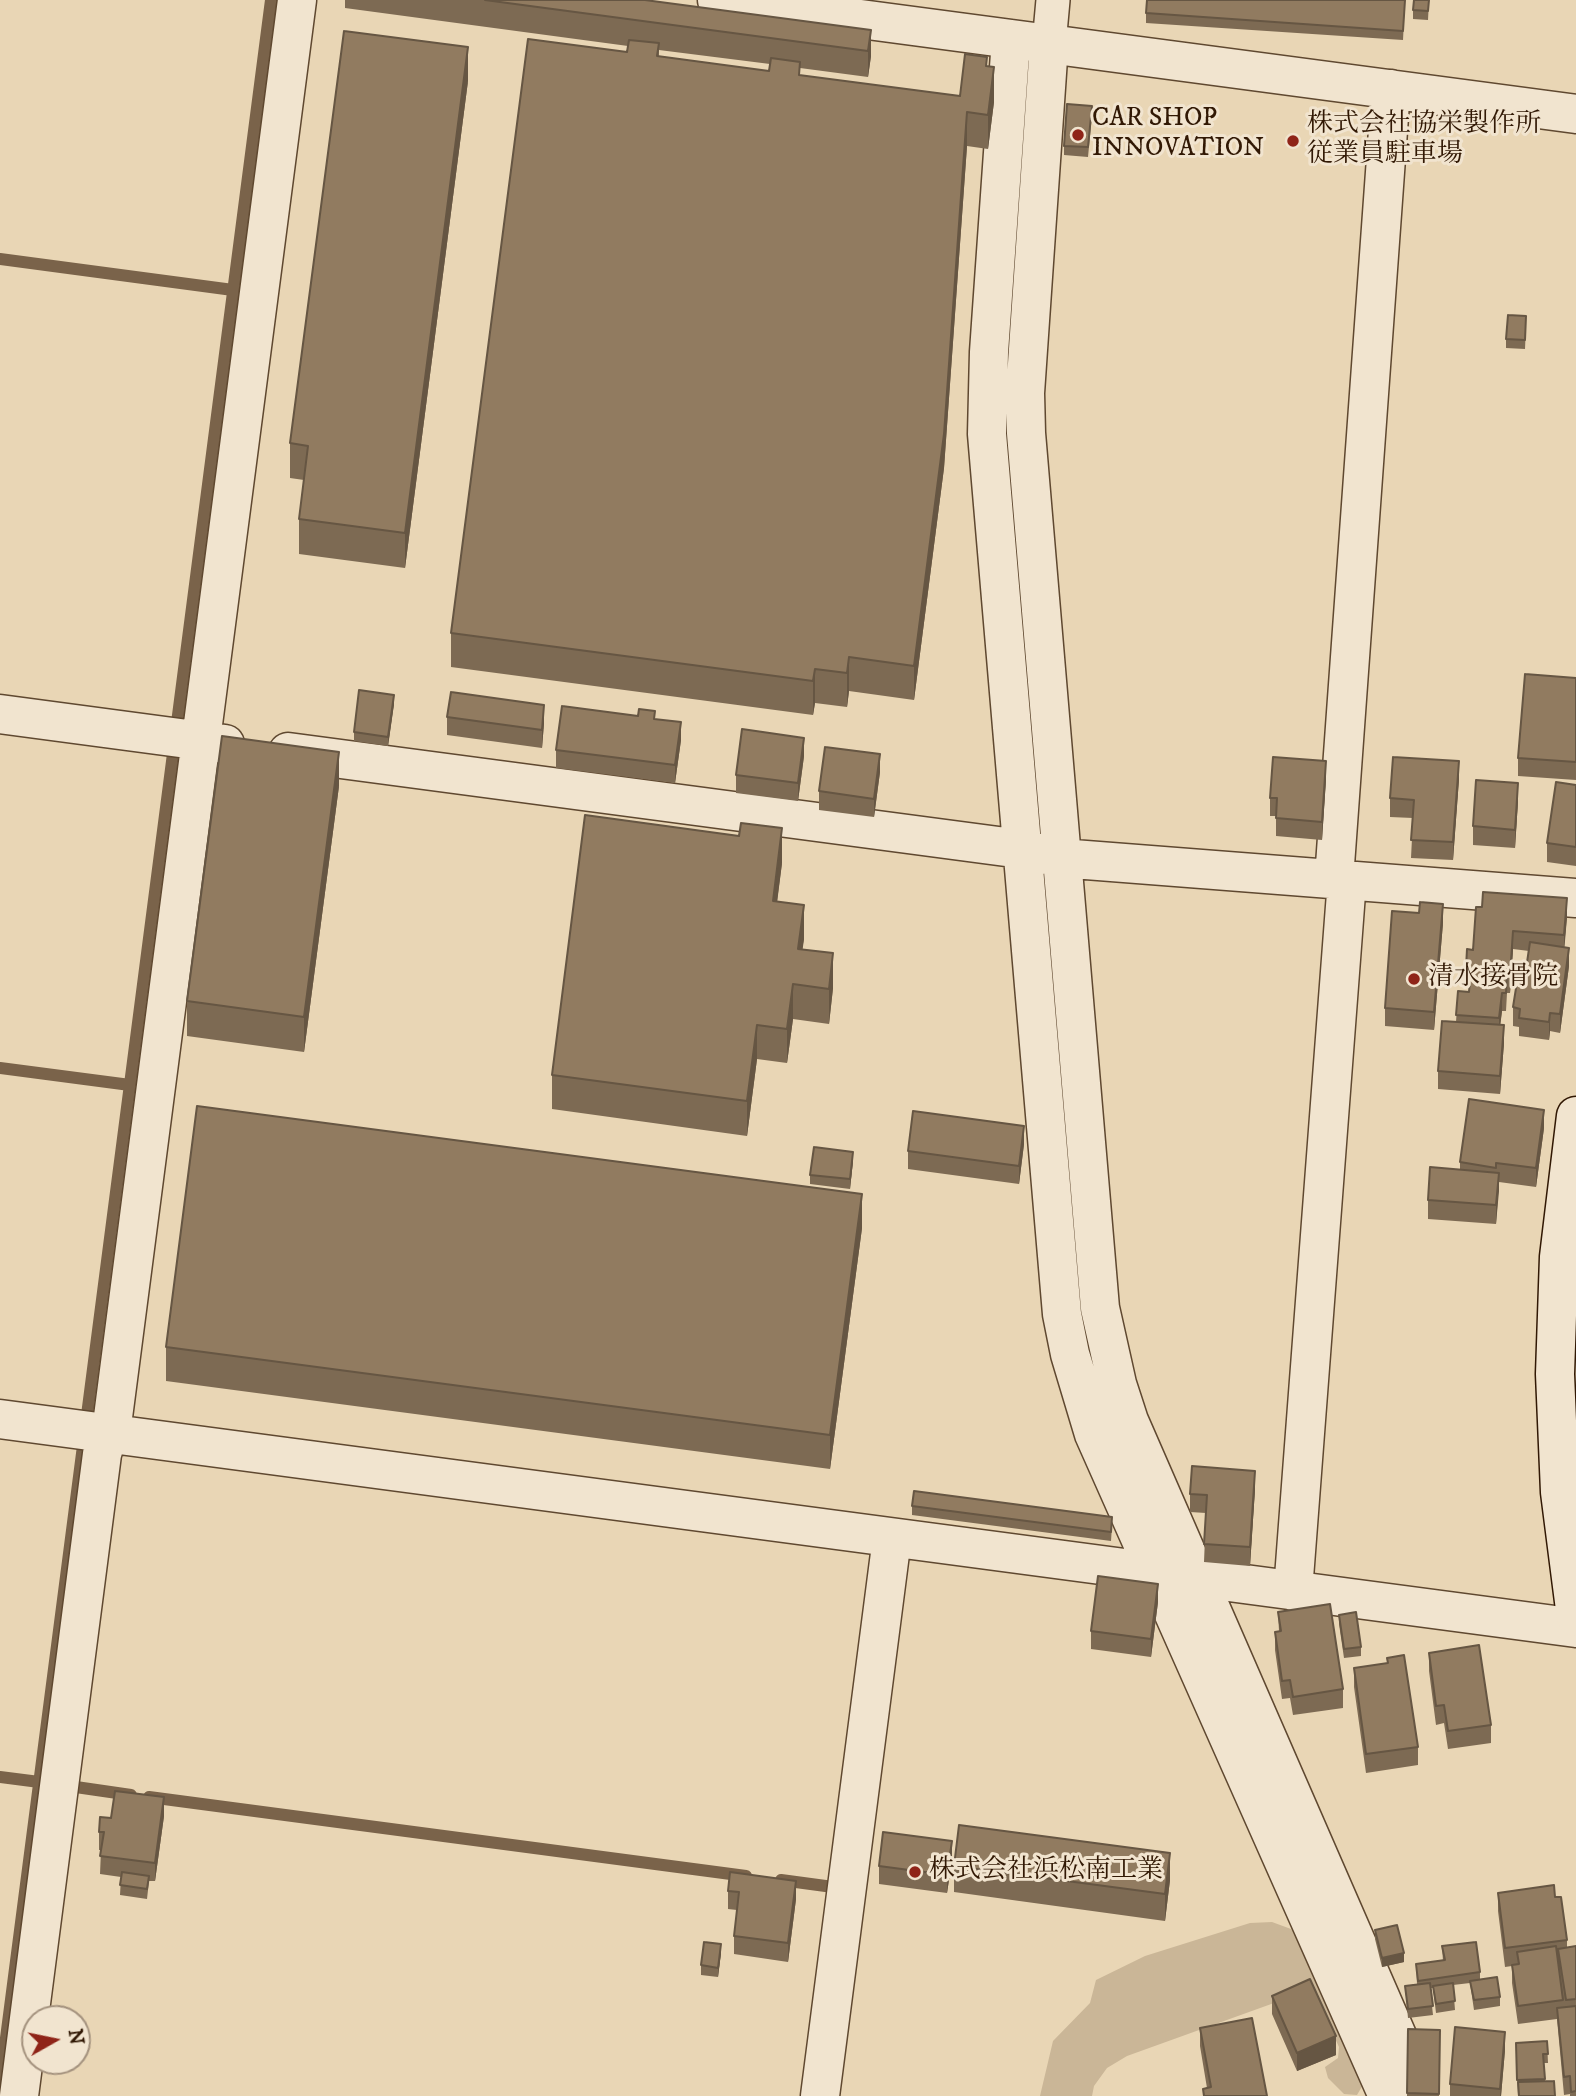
<!DOCTYPE html>
<meta charset="utf-8">
<style>
body{margin:0}
#map{position:relative;width:1576px;height:2096px;overflow:hidden;background:#e9d6b5;font-family:"IM FELL DW Pica",serif}
canvas{display:block}
.north{position:absolute;left:21px;top:2005px;width:70px;height:70px;box-sizing:border-box;background:#f1e4cf;border:2px solid #a4927e;border-radius:50%;rotate:81deg;font-size:19px;font-weight:700;line-height:28px;text-align:center;color:#311804}
.north::after{content:'';display:block;margin:auto;width:24px;height:32px;background:#8f2418;clip-path:polygon(50% 0,100% 100%,50% 72%,0 100%)}
</style>
<div id="map">
<canvas width="1576" height="2096"></canvas>
<div class="north">N</div>
</div>
<script>
const c = document.querySelector('canvas').getContext('2d');
c.lineJoin = 'round';
function paint(path, color) {
  c.fillStyle = color;
  c.fill(path, 'evenodd');
}
function shape(rows) {
  const path = new Path2D();
  for (const r of rows) {
    path.moveTo(r[0], r[1]);
    for (let i = 2; i < r.length; i += 2) path.lineTo(r[i], r[i + 1]);
  }
  return path;
}
function strokePath(path, color, width, dash) {
  c.strokeStyle = color;
  c.lineWidth = width;
  c.lineCap = dash ? 'butt' : 'round';
  c.setLineDash(dash || []);
  c.stroke(path);
}
function drawText(font, color, halo, rows, align = 'center') {
  c.font = font + ' "IM FELL DW Pica","Noto Serif JP",serif';
  c.lineWidth = 6;
  c.setLineDash([]);
  c.textBaseline = 'middle';
  c.strokeStyle = halo;
  c.fillStyle = color;
  for (const [text, x, y, turn = 0] of rows) {
    c.save();
    c.translate(x, y);
    c.rotate((+turn || 0) * Math.PI / 180);
    c.textAlign = isNaN(turn) ? turn : align;
    if (halo) c.strokeText(text, 0, 0);
    c.fillText(text, 0, 0);
    c.restore();
  }
}
const green = shape([
 [1272,1922,1291,1929,1305,1945,1364,2083,1357,2095,1344,2094,1328,2078,1325,2067,1338,2058,1339,2047,1318,2002,1299,1994,1127,2056,1107,2068,1094,2086,1092,2096,1040,2096,1053,2041,1090,2003,1096,1980,1145,1956,1250,1923]
]);
const stream = shape([
 [0,259,233,290],
 [0,1068,130,1085],
 [0,1777,47,1783],
 [69,1786,131,1795],
 [149,1797,746,1876],
 [781,1880,833,1887],
 [0,2084,271,0]
]);
const pedestrian = shape([
 [1049,44,1053,0]
]);
const minor = shape([
 [717,0,1576,114],
 [1011,39,989,352,987,434,1062,1314,1070,1354,1094,1434,1388,2096],
 [1049,44,1025,393,1026,433,1100,1308,1117,1384,1129,1421,1398,2038,1397,2096],
 [0,714,225,744],
 [288,752,1021,849,1060,858,1576,898],
 [1334,879,1391,89],
 [0,1419,1576,1628],
 [1293,1591,1347,880],
 [19,2096,102,1454,113,1417,297,0],
 [820,2096,892,1538]
]);
const secondary = shape([
 [1576,1116,1559,1257,1555,1374,1560,1492,1576,1617]
]);
const wall = shape([
 [345,0,645,0,871,30,871,56,868,77,800,68,800,75,960,96,987,66,994,102,988,149,967,146,944,468,914,700,849,691,847,707,815,703,813,715,451,667,451,633,628,46,345,8],
 [659,50,770,64,769,71,659,56],
 [1405,0,1403,40,1146,23,1146,13],
 [1429,0,1428,20,1413,19,1413,10],
 [468,81,405,568,299,554,299,519,304,480,290,478,290,443],
 [1092,115,1088,157,1064,155,1064,146],
 [1526,325,1525,349,1506,348,1506,339],
 [1576,678,1576,780,1518,776,1518,758],
 [394,704,388,746,354,741,354,732],
 [638,716,655,719,681,740,675,783,556,768,556,750],
 [447,717,544,723,542,748,447,735],
 [804,756,798,801,736,793,736,775],
 [880,772,874,817,819,810,819,791],
 [1326,779,1322,840,1276,836,1276,816,1270,816,1270,798],
 [1459,779,1453,860,1411,858,1413,818,1390,817,1390,798],
 [1576,785,1576,866,1547,862,1547,843],
 [339,786,304,1052,187,1036,187,1001],
 [1518,801,1515,848,1473,845,1473,826],
 [782,863,777,901,804,939,802,949,833,988,829,1024,793,1019,787,1063,757,1059,747,1136,552,1109,552,1075],
 [1476,907,1567,917,1564,947,1569,966,1560,1033,1550,1031,1549,1040,1519,1036,1519,1027,1513,1026,1513,1007,1524,983,1529,951,1513,949,1510,993,1507,993,1506,1011,1502,1011,1500,1025,1504,1043,1500,1094,1438,1089,1438,1071,1456,1022,1458,991,1469,992,1469,986,1466,986,1466,968,1473,950],
 [1443,923,1434,1030,1385,1026,1385,1008],
 [1544,1128,1536,1187,1499,1182,1496,1224,1428,1219,1428,1200,1460,1169,1460,1162],
 [1024,1144,1019,1184,908,1169,908,1151],
 [853,1161,850,1189,810,1184,810,1175],
 [862,1228,830,1469,166,1381,166,1347],
 [1255,1489,1250,1566,1204,1562,1206,1513,1190,1512,1190,1494],
 [912,1506,1112,1526,1111,1541,912,1515],
 [1158,1602,1151,1657,1091,1649,1091,1631],
 [1278,1612,1343,1689,1343,1708,1293,1715,1290,1698,1282,1699,1275,1650,1275,1632,1279,1631],
 [1339,1615,1361,1647,1361,1656,1344,1658,1339,1624],
 [1429,1653,1491,1725,1491,1743,1448,1749,1444,1723,1436,1725,1429,1671],
 [1387,1658,1418,1747,1418,1765,1366,1773,1354,1687,1354,1668,1387,1664],
 [164,1816,155,1881,149,1881,147,1899,120,1895,121,1877,100,1874,101,1850,99,1850,99,1832,111,1818],
 [952,1860,947,1893,879,1884,879,1866],
 [954,1866,1170,1880,1165,1921,954,1892],
 [728,1891,796,1899,788,1962,734,1954,734,1936,737,1910,728,1909],
 [1498,1893,1555,1897,1567,1940,1567,1948,1576,1946,1576,2096,1570,2096,1570,2094,1564,2095,1557,2019,1518,2024,1512,1983,1512,1966,1505,1967,1498,1911],
 [1375,1930,1404,1962,1382,1967,1375,1939],
 [1442,1946,1480,1972,1480,1979,1500,1997,1500,2006,1474,2010,1470,1983,1453,1985,1455,2010,1436,2013,1433,1988,1430,1988,1433,2015,1408,2018,1405,1986,1417,1984,1416,1964,1443,1961],
 [721,1953,718,1977,701,1975,701,1965],
 [1272,1996,1336,2055,1297,2071,1272,2014],
 [1200,2028,1267,2096,1203,2096,1203,2089,1207,2088,1200,2046],
 [1408,2029,1440,2030,1439,2096,1407,2096],
 [1547,2041,1548,2063,1544,2063,1545,2081,1518,2096,1516,2052],
 [1505,2050,1501,2096,1450,2096,1450,2084]
]);
const shadedWall = shape([
 [871,30,871,56,868,77,868,51],
 [468,47,468,81,405,568,405,533],
 [994,67,994,102,988,149,988,115],
 [967,112,967,146,944,468,914,700,914,666],
 [849,657,849,691,847,707,847,673],
 [815,669,815,703,813,715,813,681],
 [394,695,394,704,388,746,388,737],
 [544,705,544,723,542,748,542,730],
 [681,722,681,740,675,783,675,765],
 [804,738,804,756,798,801,798,783],
 [339,752,339,786,304,1052,304,1017],
 [880,754,880,772,874,817,874,799],
 [1326,761,1326,779,1322,840,1322,822],
 [1459,761,1459,779,1453,860,1453,842],
 [1518,783,1518,801,1515,848,1515,830],
 [782,828,782,863,773,935,773,901],
 [1567,898,1567,917,1564,953,1564,935],
 [1443,904,1443,923,1434,1030,1434,1012],
 [804,905,804,939,798,983,798,949],
 [1513,931,1513,949,1510,993,1510,975],
 [1569,948,1569,966,1560,1033,1560,1014],
 [833,953,833,988,829,1024,829,989],
 [793,984,793,1019,787,1063,787,1029],
 [1502,993,1502,1011,1499,1036,1499,1018],
 [1550,1013,1550,1031,1549,1040,1549,1022],
 [757,1025,757,1059,747,1136,747,1101],
 [1504,1025,1504,1043,1500,1094,1500,1076],
 [1544,1110,1544,1128,1536,1187,1536,1168],
 [1024,1126,1024,1144,1019,1184,1019,1166],
 [853,1152,853,1161,850,1189,850,1179],
 [1499,1173,1499,1191,1496,1224,1496,1205],
 [862,1194,862,1228,830,1469,830,1435],
 [1255,1471,1255,1489,1250,1566,1250,1547],
 [1158,1584,1158,1602,1151,1657,1151,1639],
 [164,1797,164,1816,155,1881,155,1863],
 [952,1841,952,1860,947,1893,947,1875],
 [1170,1853,1170,1880,1165,1921,1165,1894],
 [796,1881,796,1899,788,1962,788,1943],
 [721,1944,721,1953,718,1977,718,1968],
 [1404,1953,1404,1962,1382,1967,1382,1958],
 [1505,2032,1505,2050,1501,2096,1500,2096],
 [1336,2036,1336,2055,1297,2071,1297,2053]
]);
const building = shape([
 [485,0,645,0,871,30,868,51,485,0],
 [1147,0,1405,0,1403,31,1146,13,1147,0],
 [1414,0,1429,0,1428,11,1413,10,1414,0],
 [344,31,468,47,405,533,299,519,308,446,290,443,344,31],
 [528,39,627,52,629,40,659,43,657,56,769,71,771,58,800,62,799,75,960,96,965,54,987,57,986,66,994,67,988,115,967,112,944,434,914,666,849,657,847,673,815,669,813,681,451,633,528,39],
 [1067,104,1092,106,1088,147,1064,146,1067,104],
 [1508,315,1526,316,1525,340,1506,339,1508,315],
 [1525,674,1576,678,1576,762,1518,758,1525,674],
 [359,690,394,695,388,737,354,732,359,690],
 [451,692,544,705,542,730,447,717,451,692],
 [562,706,638,716,639,709,655,711,654,719,681,722,675,765,556,750,562,706],
 [742,729,804,738,798,783,736,775,742,729],
 [222,736,339,752,304,1017,187,1001,222,736],
 [825,747,880,754,874,799,819,791,825,747],
 [1273,757,1326,761,1322,822,1276,818,1277,798,1270,798,1273,757],
 [1393,757,1459,761,1453,842,1411,840,1414,800,1390,798,1393,757],
 [1476,780,1518,783,1515,830,1473,826,1476,780],
 [1556,782,1576,785,1576,847,1547,843,1556,782],
 [585,815,739,836,741,823,782,828,773,901,804,905,798,949,833,953,829,989,793,984,787,1029,757,1025,747,1101,552,1075,585,815],
 [1483,892,1567,898,1564,935,1513,931,1510,975,1507,975,1506,993,1502,993,1499,1018,1456,1015,1458,991,1469,992,1471,968,1466,968,1467,949,1473,950,1476,907,1482,907,1483,892],
 [1420,902,1443,904,1434,1012,1385,1008,1392,911,1419,913,1420,902],
 [1530,942,1569,948,1560,1014,1550,1013,1549,1022,1519,1018,1520,1009,1513,1007,1517,982,1524,983,1530,942],
 [1442,1021,1504,1025,1500,1076,1438,1071,1442,1021],
 [1469,1099,1544,1110,1536,1168,1496,1163,1496,1168,1460,1162,1469,1099],
 [197,1106,862,1194,830,1435,166,1347,197,1106],
 [913,1111,1024,1126,1019,1166,908,1151,913,1111],
 [814,1147,853,1152,850,1179,810,1175,814,1147],
 [1430,1167,1499,1173,1496,1205,1428,1200,1430,1167],
 [1192,1466,1255,1471,1250,1547,1204,1544,1207,1495,1190,1494,1192,1466],
 [914,1491,1112,1517,1111,1532,912,1506,914,1491],
 [1098,1576,1158,1584,1151,1639,1091,1631,1098,1576],
 [1330,1604,1343,1689,1293,1697,1290,1680,1282,1681,1275,1632,1281,1631,1278,1612,1330,1604],
 [1356,1612,1361,1647,1344,1649,1339,1615,1356,1612],
 [1479,1645,1491,1725,1448,1731,1444,1705,1436,1706,1429,1653,1479,1645],
 [1404,1655,1418,1747,1366,1754,1354,1668,1388,1663,1387,1658,1404,1655],
 [115,1791,164,1797,155,1863,100,1856,104,1832,99,1832,100,1817,111,1818,115,1791],
 [959,1825,1170,1853,1165,1894,954,1866,959,1825],
 [883,1832,952,1841,947,1875,879,1866,883,1832],
 [122,1872,149,1876,147,1889,120,1885,122,1872],
 [730,1872,796,1881,788,1943,734,1936,739,1892,728,1891,730,1872],
 [1554,1885,1555,1897,1561,1897,1567,1940,1505,1948,1498,1893,1554,1885],
 [1397,1925,1404,1953,1382,1958,1375,1930,1397,1925],
 [704,1942,721,1944,718,1968,701,1965,704,1942],
 [1476,1942,1480,1972,1418,1981,1416,1964,1445,1960,1442,1946,1476,1942],
 [1556,1946,1563,2000,1518,2006,1512,1965,1519,1964,1517,1952,1556,1946],
 [1576,1946,1576,1999,1566,2000,1558,1949,1576,1946],
 [1497,1977,1500,1997,1474,2000,1470,1981,1497,1977],
 [1310,1979,1336,2036,1297,2053,1272,1996,1310,1979],
 [1430,1983,1433,2006,1408,2009,1405,1986,1430,1983],
 [1453,1983,1455,2001,1436,2004,1433,1986,1453,1983],
 [1576,2006,1576,2091,1571,2092,1570,2076,1564,2077,1557,2008,1576,2006],
 [1252,2018,1267,2096,1204,2096,1203,2089,1211,2087,1200,2028,1252,2018],
 [1455,2027,1505,2032,1500,2089,1450,2084,1455,2027],
 [1408,2029,1440,2030,1439,2094,1407,2093,1408,2029],
 [1547,2041,1548,2054,1543,2054,1545,2079,1517,2080,1516,2043,1547,2041],
 [1554,2081,1555,2096,1519,2096,1518,2082,1554,2081]
]);
const markers = [
 [1078,135,7,"#8f2418"],
 [1293,141,7,"#8f2418"],
 [1414,979,7,"#8f2418"],
 [915,1872,7,"#8f2418"]
];
const poiNames = [
 ["CAR SHOP",1092,120],
 ["INNOVATION",1092,150],
 ["株式会社協栄製作所",1307,126],
 ["従業員駐車場",1307,156],
 ["清水接骨院",1428,979],
 ["株式会社浜松南工業",929,1872]
];
paint(green, '#cab697');
strokePath(stream, '#7a634a', 12);
strokePath(pedestrian, '#5f4830', 36);
strokePath(minor, '#5f4830', 41);
strokePath(secondary, '#311804', 41);
strokePath(pedestrian, '#f1e4cf', 33);
strokePath(minor, '#f1e4cf', 38);
strokePath(secondary, '#f1e4cf', 38);
paint(wall, '#7d6a53');
paint(shadedWall, '#665643');
paint(building, '#917b60');
strokePath(building, '#665643', 2);
for (const [x, y, r, color] of markers) {
  const dot = new Path2D();
  dot.arc(x, y, r, 0, 2 * Math.PI);
  c.fillStyle = color;
  c.fill(dot);
  strokePath(dot, '#f1e4cf', 2.5);
}
drawText('26px', '#311804', '#f1e4cf', poiNames, 'left');
</script>
